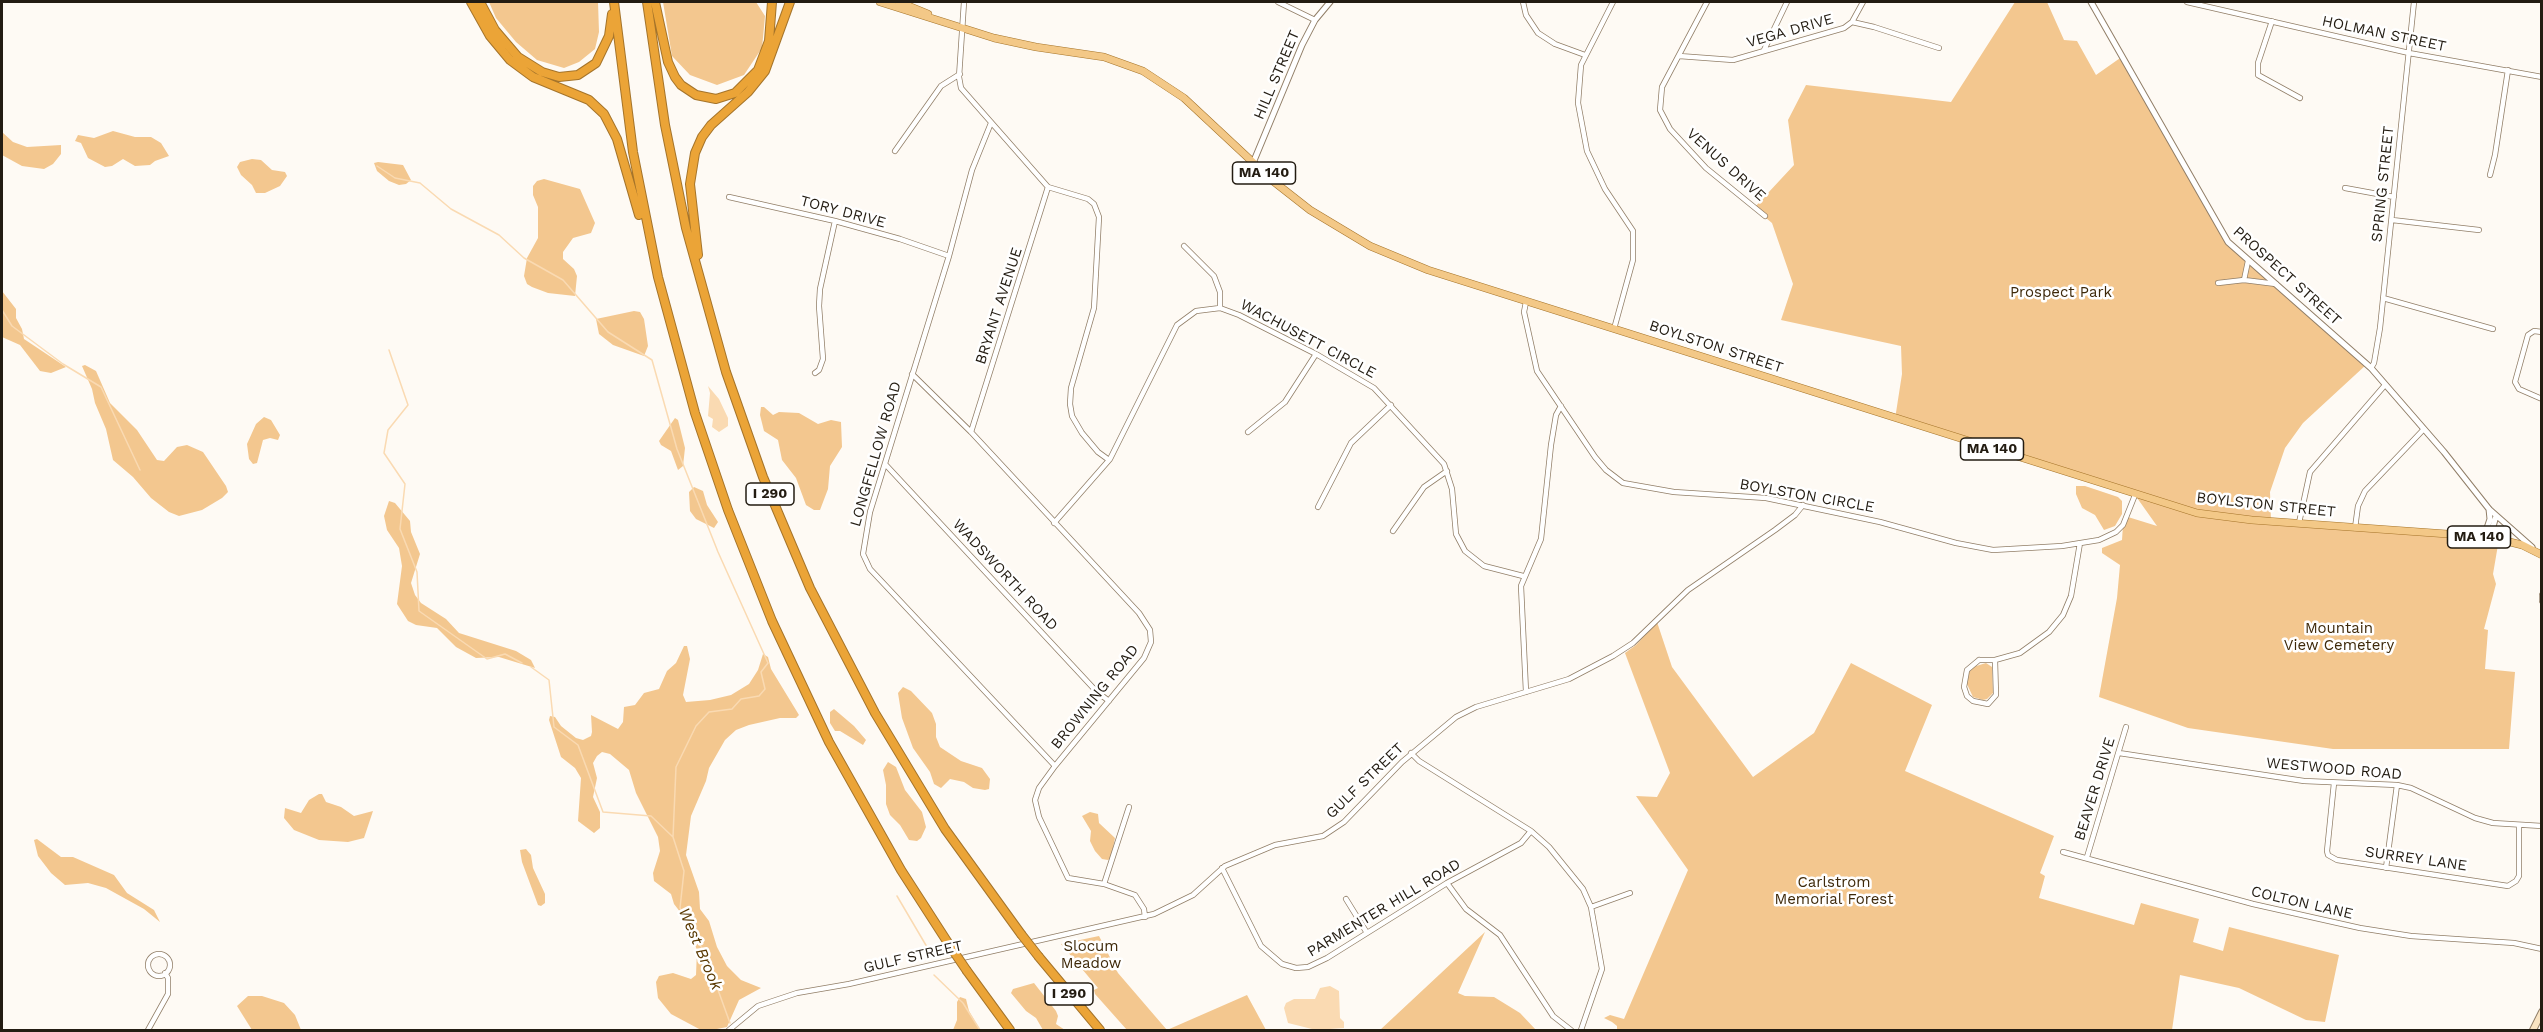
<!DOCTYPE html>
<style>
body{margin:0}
#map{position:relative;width:2543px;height:1032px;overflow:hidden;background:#fefaf4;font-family:"Work Sans",sans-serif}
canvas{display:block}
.frame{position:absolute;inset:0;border:3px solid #231c12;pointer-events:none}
</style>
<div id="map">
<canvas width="2543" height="1032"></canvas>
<div class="frame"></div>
</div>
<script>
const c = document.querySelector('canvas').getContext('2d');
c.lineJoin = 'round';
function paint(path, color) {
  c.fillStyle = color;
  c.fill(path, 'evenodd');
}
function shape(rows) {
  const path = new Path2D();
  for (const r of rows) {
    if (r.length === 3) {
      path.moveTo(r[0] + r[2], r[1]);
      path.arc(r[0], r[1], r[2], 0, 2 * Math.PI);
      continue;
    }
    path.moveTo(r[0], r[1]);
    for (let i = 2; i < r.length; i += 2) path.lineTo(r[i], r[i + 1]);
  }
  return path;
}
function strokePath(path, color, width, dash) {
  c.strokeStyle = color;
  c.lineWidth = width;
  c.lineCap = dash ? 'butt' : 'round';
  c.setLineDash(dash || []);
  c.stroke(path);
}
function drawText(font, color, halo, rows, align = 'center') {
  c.font = font + ' "Work Sans",sans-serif';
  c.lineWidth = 5;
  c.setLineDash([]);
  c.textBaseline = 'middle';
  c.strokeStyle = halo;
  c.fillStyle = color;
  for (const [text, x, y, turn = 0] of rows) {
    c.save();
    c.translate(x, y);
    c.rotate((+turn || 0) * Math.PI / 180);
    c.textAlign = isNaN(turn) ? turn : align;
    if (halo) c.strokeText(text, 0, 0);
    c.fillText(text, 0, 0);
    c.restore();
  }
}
const green = shape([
 [489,2,598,2,599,32,595,49,579,62,564,68,537,60,516,42,496,18],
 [663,2,756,2,765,16,762,48,744,75,717,85,690,75,672,56],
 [2015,2,2047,2,2064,40,2077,41,2096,75,2123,56,2228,242,2367,364,2303,423,2285,448,2270,492,2271,521,2499,539,2493,574,2496,584,2484,629,2488,630,2485,669,2515,672,2509,749,2333,749,2188,728,2099,697,2117,598,2120,565,2102,553,2102,548,2122,540,2123,525,2128,517,2157,526,2135,495,1895,419,1902,374,1901,346,1781,320,1793,284,1772,223,1754,208,1794,165,1788,120,1806,85,1951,102],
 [113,131,135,137,151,137,161,143,169,156,155,161,150,165,135,166,123,159,112,166,105,167,88,158,81,143,75,141,78,135,94,138],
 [2,132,13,142,27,147,61,145,61,154,53,164,44,169,22,166,2,155],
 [252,159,261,160,272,170,285,172,287,176,280,186,265,193,256,193,252,185,241,175,237,167,240,162],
 [378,162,403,165,411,180,406,184,399,185,389,181,377,171,374,163],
 [544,179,580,189,595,223,591,233,573,238,563,252,563,259,574,269,577,276,575,296,548,293,532,287,527,284,524,276,527,258,538,238,538,207,533,195,533,186,537,181],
 [2,291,16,309,16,318,22,329,24,339,66,367,51,373,40,371,20,345,2,337],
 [634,311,640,312,644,319,648,346,644,356,613,345,599,334,596,319],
 [85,365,96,371,110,403,137,430,157,460,164,461,177,447,187,445,203,452,226,486,228,492,222,498,202,510,179,516,169,512,151,498,133,477,113,460,106,429,95,403,92,389,82,366],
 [761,407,764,407,773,415,779,412,799,413,818,424,831,420,841,422,842,447,830,466,828,489,820,510,814,510,806,505,796,478,782,460,778,440,764,431,760,415],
 [264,417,271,420,280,435,278,440,270,438,263,440,257,463,253,464,249,459,247,444,256,424],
 [675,418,678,420,685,448,683,466,678,470,671,451,661,445,659,441],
 [2076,486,2085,486,2118,497,2122,501,2122,514,2115,526,2104,530,2095,515,2082,508,2076,494],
 [694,487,703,491,707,505,718,522,714,528,696,519,690,511,689,492],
 [389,501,395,503,410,521,411,532,420,554,411,583,415,595,421,603,446,619,459,633,516,651,531,660,535,668,499,657,476,658,456,647,437,628,416,625,408,621,397,604,402,566,399,548,387,530,384,516],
 [1657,622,1672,667,1753,777,1814,733,1851,663,1932,705,1905,771,2054,836,2040,873,2045,876,2039,898,2134,925,2141,903,2199,919,2193,942,2223,951,2229,927,2339,955,2325,1022,2306,1020,2239,988,2180,975,2172,1030,1617,1030,1617,1026,1612,1022,1604,1018,1610,1015,1624,1019,1688,870,1636,796,1657,797,1670,773,1625,653,1636,645],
 [684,646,687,646,690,659,683,695,686,702,710,700,731,695,749,684,758,670,763,654,768,657,771,669,799,715,796,718,780,718,749,725,736,730,725,740,709,768,706,781,691,816,686,855,699,892,700,909,709,921,717,947,727,966,741,980,761,988,739,1000,727,1027,712,1030,701,1030,671,1014,658,998,656,982,659,976,673,973,691,979,696,975,697,950,684,917,674,904,671,894,654,881,653,873,660,851,658,837,636,793,629,770,610,754,602,752,597,756,593,763,597,778,593,797,600,812,600,828,594,833,578,821,581,778,575,768,561,757,549,720,550,716,555,717,561,726,576,738,583,740,591,736,592,732,591,715,618,729,623,722,624,707,635,705,644,693,659,689,667,671,676,663],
 [1986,663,1992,667,1993,693,1987,699,1983,700,1973,697,1966,682,1967,675,1973,667],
 [903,687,911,691,932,713,936,724,936,737,940,747,961,761,982,768,990,779,989,789,985,790,973,788,964,782,950,779,941,788,934,784,930,772,913,748,902,718,898,693],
 [834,709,854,726,866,740,863,745,840,731,835,731,830,723,830,712],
 [888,762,896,767,905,790,922,812,926,827,921,838,917,841,909,840,900,825,890,815,886,804,886,785,883,770],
 [319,794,322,794,326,802,341,807,354,816,373,811,364,838,348,842,319,840,294,830,284,818,285,808,301,813,309,800],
 [1090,812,1098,814,1099,823,1115,838,1111,858,1108,860,1102,859,1095,851,1090,841,1091,831,1082,816],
 [37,839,61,857,73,857,114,875,127,893,154,910,160,922,144,909,106,888,88,883,65,885,51,873,38,856,34,840],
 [526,849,531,855,533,868,545,894,545,903,541,906,538,905,522,862,520,850],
 [1485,932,1458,993,1465,996,1494,997,1520,1013,1536,1030,1380,1030],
 [1099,936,1118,973,1167,1030,1247,995,1266,1030,1127,1030,1095,994,1094,990,1098,988,1061,944],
 [1034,983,1056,1011,1058,1016,1056,1024,1065,1030,1043,1030,1036,1018,1026,1011,1011,993,1013,989],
 [248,996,262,996,284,1003,295,1015,301,1030,252,1030,237,1006],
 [960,997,966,999,969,1011,980,1030,953,1030,957,1020,957,1002]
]);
const water = shape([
 [708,386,719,399,728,418,728,426,719,432,712,427,713,419,708,416,710,393],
 [1330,986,1339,991,1340,1018,1344,1022,1344,1028,1316,1030,1288,1023,1284,1008,1286,1003,1294,999,1315,999,1320,988]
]);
const stream = shape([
 [377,166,395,178,420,183,451,209,499,235,524,258,563,280,608,332,652,360,677,449,718,552,768,663,761,672,765,689,759,696,741,699,732,709,709,712,696,726,676,767,673,837],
 [2,310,12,326,63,364,101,387,140,470],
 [389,350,408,405,388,430,384,453,405,484,400,529,417,572,419,611,487,659,505,654,522,663],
 [531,667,549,680,554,727,578,745,603,812,651,816,673,837,684,871,680,908,705,954,730,1023],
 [897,896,927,947,926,958],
 [934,975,963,1003,980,1030]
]);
const minor = shape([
 [964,2,959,77,961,88,1048,187,1088,199,1094,204,1099,217,1094,308,1071,388,1070,404,1072,416,1082,433,1098,452,1109,460],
 [1278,2,1315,20],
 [1523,2,1526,15,1538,33,1555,44,1585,55],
 [1613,2,1581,65,1578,103,1587,151,1605,189,1633,231,1633,260,1614,329],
 [1707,2,1662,87,1660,110,1670,129,1706,168,1765,216],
 [2187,2,2409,53,2542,77],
 [2272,21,2258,63,2258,75,2300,98],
 [1852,22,1863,2],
 [1764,50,1787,2],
 [1679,56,1733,60,1844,28,1852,22,1874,27,1939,48],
 [991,123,972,170,949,256,870,512,863,554,870,569,1055,766],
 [895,151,941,86,960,74],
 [2490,175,2495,155,2508,70],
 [2345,188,2394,197],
 [729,197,835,221,900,239,949,256],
 [2392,220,2479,230],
 [1184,246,1214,276,1220,292,1220,308],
 [2244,280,2248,261],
 [2218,283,2244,280,2276,284],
 [2383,298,2493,329],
 [1526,302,1524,312,1537,371,1595,457,1606,470,1623,483,1674,492,1766,498,1880,522,1956,543,1993,550,2062,546,2099,540,2116,532,2123,525,2135,495],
 [2542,332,2534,331,2528,335,2515,382,2519,389,2542,399],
 [2371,368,2374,363,2380,328,2414,2],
 [815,373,819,370,823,359,819,306,820,289,835,221],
 [912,374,971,432,1139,613,1150,630,1151,642,1144,658,1055,766,1039,788,1035,800,1039,817,1068,878,1104,884,1135,895,1144,909,1145,917],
 [971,432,1048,187],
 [1248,432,1285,402,1316,354],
 [885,464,1097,692,1109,701],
 [1318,507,1351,443,1391,405],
 [1054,523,1110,459,1177,325,1196,311,1220,308,1239,315,1316,354,1374,388,1444,464,1452,489,1456,534,1465,551,1484,566,1523,576],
 [2299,523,2310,472,2385,385],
 [2355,528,2358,506,2365,491,2424,429],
 [1393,531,1424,487,1447,471],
 [2542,595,2542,601],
 [1979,660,1995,660,1996,695,1988,704,1973,701,1967,696,1964,687,1967,670,1979,660],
 [1995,660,2020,653,2049,632,2063,615,2071,596,2080,543],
 [1526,692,1521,586,1541,539,1551,445,1556,415,1561,406],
 [1411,753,1419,761,1531,831,1549,847,1583,889,1591,907,1602,969,1581,1030],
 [2119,753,2304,781,2397,785,2411,788,2475,818,2493,823,2542,826],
 [2334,783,2327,851,2328,855,2337,860,2508,886,2516,881,2519,876,2519,826],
 [2063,852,2253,904,2360,928,2411,936,2514,943,2542,949],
 [2087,857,2126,727],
 [1222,868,1261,946,1282,964,1296,968,1308,967,1327,958,1447,883,1521,843,1531,831],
 [2386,868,2397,785],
 [1447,883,1466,909,1500,935,1553,1016,1571,1030],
 [1104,884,1129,807],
 [1346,899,1367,933],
 [1591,907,1630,893],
 [159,965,11],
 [148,1030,168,994,168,978,165,973],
 [729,1030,758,1006,797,993,849,984,1154,914,1193,895,1225,866,1275,845,1323,836,1344,822,1402,762,1456,717,1476,707,1569,679,1613,656,1633,643,1688,590,1775,530,1795,515,1803,505]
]);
const tertiary = shape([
 [2091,2,2228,242,2371,368,2444,452,2489,509,2532,547],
 [1253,163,1302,45,1315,20,1330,2],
 [2484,537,2490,519,2489,509],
 [2490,537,2496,516]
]);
const secondary = shape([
 [2533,1030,2542,1012]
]);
const primary = shape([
 [880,2,994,38,1036,47,1104,57,1143,71,1184,98,1273,181,1310,210,1370,246,1428,270,2197,513,2252,520,2490,537,2522,545,2542,555],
 [899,2,928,14]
]);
const motorway = shape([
 [471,2,490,36,510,60,533,77,589,100,604,114,617,139,639,215],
 [480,2,495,30,518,57,542,72,559,77,578,75,596,63,609,36,612,14],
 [614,2,633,152,658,277,695,413,728,510,772,621,829,742,901,870,950,946],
 [647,2,665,125,686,228,726,372,763,477,810,588,875,713,945,829,1021,934],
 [655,2,668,62,675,77,681,85,696,95,716,99,735,93,758,70,769,41,772,2],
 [698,255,690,184,695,153,702,137,711,125,748,92,765,71,790,2],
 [1039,957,1100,1030],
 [967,971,1010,1030]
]);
const motorwayBridge = shape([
 [1021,934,1039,957],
 [950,946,967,971]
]);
const shields = [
 [1264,173,63],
 [1992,449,63],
 [770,494,48],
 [2479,537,63],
 [1069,994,48]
];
const shieldNames = [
 ["MA 140",1264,173],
 ["MA 140",1992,449],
 ["I 290",770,494],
 ["MA 140",2479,537],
 ["I 290",1069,994]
];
const streetNames = [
 ["VEGA DRIVE",1790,31,-16],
 ["HOLMAN STREET",2384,34,12],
 ["HILL STREET",1277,75,-67],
 ["VENUS DRIVE",1726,165,42],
 ["SPRING STREET",2383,184,-84],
 ["TORY DRIVE",843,212,15],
 ["PROSPECT STREET",2287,276,42],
 ["BRYANT AVENUE",999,306,-72],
 ["WACHUSETT CIRCLE",1308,339,28],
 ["BOYLSTON STREET",1716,347,18],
 ["LONGFELLOW ROAD",876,454,-74],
 ["BOYLSTON CIRCLE",1807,496,10],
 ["BOYLSTON STREET",2266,505,6],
 ["WADSWORTH ROAD",1005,575,47],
 ["BROWNING ROAD",1095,697,-51],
 ["WESTWOOD ROAD",2334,769,5],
 ["GULF STREET",1365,781,-44],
 ["BEAVER DRIVE",2095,789,-73],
 ["SURREY LANE",2416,859,8],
 ["COLTON LANE",2302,903,13],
 ["PARMENTER HILL ROAD",1384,908,-31],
 ["GULF STREET",913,957,-13]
];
const parkNames = [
 ["Prospect Park",2061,293],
 ["Mountain",2339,629],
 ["View Cemetery",2339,646],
 ["Carlstrom",1834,883],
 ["Memorial Forest",1834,900],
 ["Slocum",1091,947],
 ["Meadow",1091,964]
];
const waterNames = [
 ["West Brook",700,949,67]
];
paint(green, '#f3c78f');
paint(water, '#fadab2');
strokePath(stream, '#fadab2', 1.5);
strokePath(minor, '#917e67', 6);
strokePath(tertiary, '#917e67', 7);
strokePath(secondary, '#917e67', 8);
strokePath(primary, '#a5742a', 8);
strokePath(motorway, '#a5742a', 10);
strokePath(minor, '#fff', 4.5);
strokePath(tertiary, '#fff', 5);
strokePath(secondary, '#f9e4c3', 6);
strokePath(primary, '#f3c887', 7);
strokePath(motorway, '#eba437', 8);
strokePath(motorwayBridge, '#a5742a', 10, []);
strokePath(motorwayBridge, '#eba437', 8);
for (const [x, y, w] of shields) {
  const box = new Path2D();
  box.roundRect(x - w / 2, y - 11, w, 22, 4.5);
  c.fillStyle = '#fff';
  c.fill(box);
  strokePath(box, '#231c12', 1.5);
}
drawText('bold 14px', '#231c12', null, shieldNames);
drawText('15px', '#231c12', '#fff', streetNames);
drawText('15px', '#3e290a', '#fff', parkNames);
drawText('italic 16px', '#593800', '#fff', waterNames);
</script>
